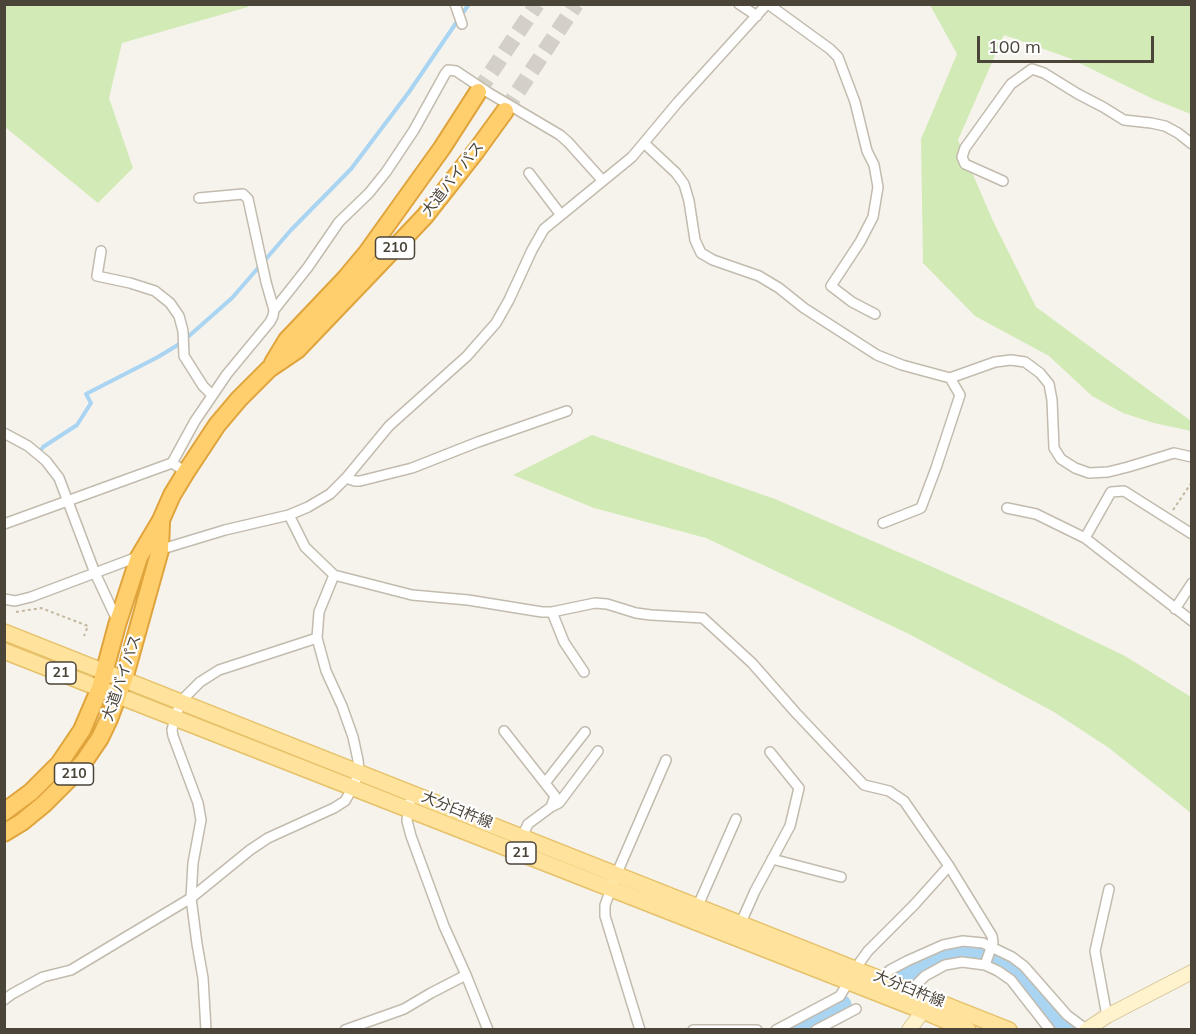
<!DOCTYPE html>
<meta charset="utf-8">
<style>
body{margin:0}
#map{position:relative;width:1196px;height:1034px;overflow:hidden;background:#f6f3ec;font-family:Mulish,sans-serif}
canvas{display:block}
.frame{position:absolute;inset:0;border:6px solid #4b4439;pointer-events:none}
.scale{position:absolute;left:977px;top:36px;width:177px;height:27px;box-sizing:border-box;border:3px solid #4b4439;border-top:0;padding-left:8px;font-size:18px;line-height:21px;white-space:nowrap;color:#4b4439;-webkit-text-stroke:4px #fff;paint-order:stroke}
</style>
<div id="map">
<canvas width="1196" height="1034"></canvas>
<div class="frame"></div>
<div class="scale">100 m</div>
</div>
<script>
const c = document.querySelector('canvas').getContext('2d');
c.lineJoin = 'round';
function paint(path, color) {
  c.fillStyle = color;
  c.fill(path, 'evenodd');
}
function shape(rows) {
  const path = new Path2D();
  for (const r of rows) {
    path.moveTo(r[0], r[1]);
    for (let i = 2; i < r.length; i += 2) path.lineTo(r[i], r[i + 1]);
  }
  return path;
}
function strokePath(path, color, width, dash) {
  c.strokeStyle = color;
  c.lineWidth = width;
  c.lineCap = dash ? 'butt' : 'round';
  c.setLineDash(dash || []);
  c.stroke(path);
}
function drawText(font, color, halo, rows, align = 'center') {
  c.font = font + ' Mulish,"Noto Sans JP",sans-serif';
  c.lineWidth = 4.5;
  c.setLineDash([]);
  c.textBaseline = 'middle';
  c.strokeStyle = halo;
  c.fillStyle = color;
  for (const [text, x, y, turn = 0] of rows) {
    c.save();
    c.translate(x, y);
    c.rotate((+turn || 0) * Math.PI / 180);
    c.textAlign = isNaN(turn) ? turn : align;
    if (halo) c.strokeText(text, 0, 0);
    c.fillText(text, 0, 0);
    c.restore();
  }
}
const green = shape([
 [4,5,5,4,249,5,248,7,122,43,109,98,133,168,98,203,5,127],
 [930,5,1191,5,1191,114,1153,99,1069,58,1004,35,958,140,993,221,1036,307,1191,421,1191,431,1154,423,1123,413,1092,396,1049,356,975,316,923,263,921,139,957,54],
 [592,435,775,499,919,561,1023,607,1125,656,1191,697,1191,813,1109,748,1054,712,909,634,706,538,594,508,513,475]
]);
const stream = shape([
 [41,450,43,447,77,425,91,403,86,394,158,357,181,343,232,298,291,230,351,169,409,92,469,4]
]);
const river = shape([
 [904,973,939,955,948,952,969,949,978,950,996,956,1013,967,1021,974,1057,1019,1070,1030],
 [791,1030,841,1005]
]);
const highwayTunnel = shape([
 [478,92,537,4],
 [505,111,576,4]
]);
const path = shape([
 [1173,510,1192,482],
 [16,612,41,608,88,626,84,636]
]);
const street = shape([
 [455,4,462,24],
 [739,4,757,16],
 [768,4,830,49,838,57,855,102,867,151,874,165,878,187,873,217,860,242,831,286,852,302,875,314],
 [644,143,676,173,684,184,689,201,695,240,701,253,713,260,759,276,779,288,804,308,877,355,902,365,950,378,995,362,1011,360,1025,362,1040,373,1049,384,1052,400,1054,448,1061,459,1075,468,1089,473,1108,472,1128,467,1174,453,1192,457],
 [529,173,561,215],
 [1003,181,965,164,962,157,965,148,1011,84,1032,69,1044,73,1078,94,1103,107,1124,120,1151,123,1165,126,1178,133,1192,144],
 [101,251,97,276,130,283,155,291,170,303,179,316,183,331,184,356,203,386,212,395],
 [274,310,308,267,339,222,369,193,386,172,414,130,445,74,448,70,456,71,489,93,560,135,568,142,603,181],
 [4,433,28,446,46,461,59,478,95,573,117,620],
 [172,463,195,421,227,374,270,322,273,316,274,310,266,282,248,199,243,194,199,198],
 [346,478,355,481,360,481,412,468,478,442,567,411],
 [1007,508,1036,514,1085,538,1192,621],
 [289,515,305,547,334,575,412,595,468,600,542,612,552,612,595,603,607,604,636,613,651,615,703,618,752,663,796,713,864,785,889,791,904,801,949,866,914,905,868,951,860,962,840,996,776,1030],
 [883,523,921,508,936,468,960,395,950,378],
 [4,524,172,463,186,472],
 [1085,538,1111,492,1124,491,1192,534],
 [159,550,225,530,289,515,308,507,330,494,346,478,389,426,467,356,496,323,509,300,532,250,544,229,632,157,678,102,767,4],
 [4,599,15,601,31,597,140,556],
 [1175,609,1192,583],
 [552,612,564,642,584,672],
 [504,731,555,796,551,807,528,824,520,841],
 [545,783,585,732],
 [413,793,408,809,407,821,411,836,444,926,466,975,488,1030],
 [551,807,559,803,598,751],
 [772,859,841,877],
 [949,866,992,936,993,942,985,965],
 [696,910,736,819],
 [739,927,755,891,790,826,799,788,770,752],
 [881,978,890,970,907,961,943,945,963,941,983,943,1012,957,1024,966,1067,1015,1087,1030],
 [911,990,925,976,945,965,962,962,985,965,998,971,1011,980,1050,1030],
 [4,1000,12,994,43,977,71,970,191,898,250,850,268,838,334,808,345,801,353,787,359,772,358,760,353,737,342,706,326,671,317,638,319,612,334,575],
 [1107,1016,1095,951,1109,889],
 [206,1030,203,978,197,944,191,898,193,863,201,820,198,803,173,736,172,730,175,718,181,701,200,682,219,670,317,638],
 [345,1030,404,1009,431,993,466,975],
 [640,1030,605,916,605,905,617,873,666,760],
 [693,1030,757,1030],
 [816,1030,856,1009]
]);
const secondary = shape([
 [909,1030,923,1011,928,1001],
 [1086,1030,1107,1016,1192,972]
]);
const primary = shape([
 [4,632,1009,1030],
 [4,651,923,1011,968,1030]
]);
const highway = shape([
 [273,363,287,340,345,279,366,254,442,148,478,92],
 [4,812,31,792,59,764,82,730,100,688,117,625,139,557,161,520,172,495,186,472,217,425,239,399,269,369,297,350,407,235,425,216,476,151,505,111],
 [4,833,22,822,44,804,70,778,85,760,100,738,109,719,124,679,160,550,161,522]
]);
const shields = [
 [395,248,39],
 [61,673,30],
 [74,774,39],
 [521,853,30]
];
const shieldNames = [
 ["210",395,248],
 ["21",61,673],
 ["210",74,774],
 ["21",521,853]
];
const streetNames = [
 ["大道バイパス",453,179,-52],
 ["大道バイパス",122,678,-71],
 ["大分臼杵線",457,810,22],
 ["大分臼杵線",909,989,22]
];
paint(green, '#d2eab5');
strokePath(stream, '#a9d4f2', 4);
strokePath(river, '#a9d4f2', 21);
strokePath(highwayTunnel, '#d4d0c8', 16, [16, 8]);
strokePath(street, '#c2bbae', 12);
strokePath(secondary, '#d6c79b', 16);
strokePath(primary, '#e6c16a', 18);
strokePath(highway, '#e0a43c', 20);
strokePath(path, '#c4b79f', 2, [3, 3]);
strokePath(street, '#fff', 9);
strokePath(secondary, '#fff3cd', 14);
strokePath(primary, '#ffe39c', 15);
strokePath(highway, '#ffcf6e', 16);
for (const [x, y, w] of shields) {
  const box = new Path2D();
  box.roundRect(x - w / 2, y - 11, w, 22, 4.5);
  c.fillStyle = '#fff';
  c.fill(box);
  strokePath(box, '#4b4439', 1.5);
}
drawText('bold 14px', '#4b4439', null, shieldNames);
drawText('15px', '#4b4439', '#fff', streetNames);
</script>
